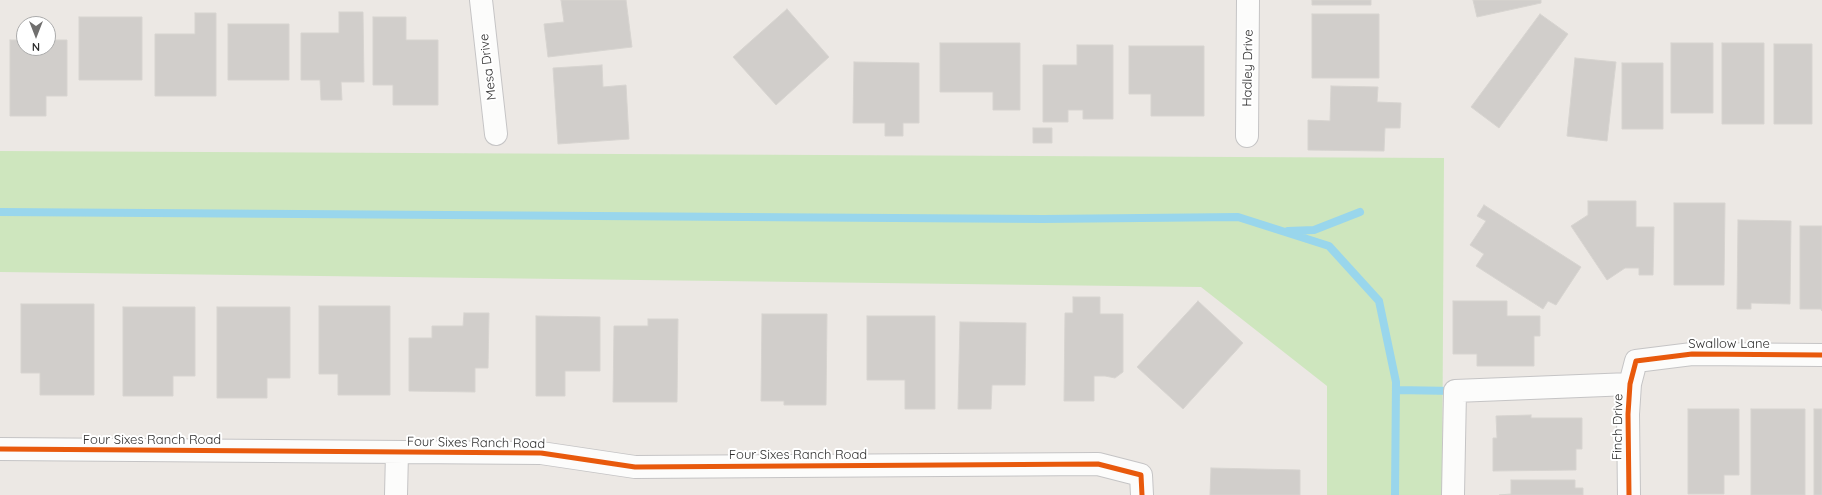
<!DOCTYPE html>
<style>
body{margin:0}
#map{position:relative;width:1822px;height:495px;overflow:hidden;background:#ece8e4;font-family:Quicksand,sans-serif}
canvas{display:block}
.north{position:absolute;left:16px;top:16px;width:40px;height:40px;box-sizing:border-box;background:#fff;border:1px solid #ababab;border-radius:50%;rotate:180deg;font-size:11px;font-weight:700;line-height:16px;text-align:center;color:#2e2e2e}
.north::after{content:'';display:block;margin:auto;width:14px;height:18px;background:#706f6e;clip-path:polygon(50% 0,100% 100%,50% 72%,0 100%)}
</style>
<div id="map">
<canvas width="1822" height="495"></canvas>
<div class="north">N</div>
</div>
<script>
const c = document.querySelector('canvas').getContext('2d');
c.lineJoin = 'round';
function paint(path, color) {
  c.fillStyle = color;
  c.fill(path, 'evenodd');
}
function shape(rows) {
  const path = new Path2D();
  for (const r of rows) {
    path.moveTo(r[0], r[1]);
    for (let i = 2; i < r.length; i += 2) path.lineTo(r[i], r[i + 1]);
  }
  return path;
}
function strokePath(path, color, width, dash) {
  c.strokeStyle = color;
  c.lineWidth = width;
  c.lineCap = dash ? 'butt' : 'round';
  c.setLineDash(dash || []);
  c.stroke(path);
}
function drawText(font, color, halo, rows, align = 'center') {
  c.font = font + ' Quicksand,sans-serif';
  c.lineWidth = 4;
  c.setLineDash([]);
  c.textBaseline = 'middle';
  c.strokeStyle = halo;
  c.fillStyle = color;
  for (const [text, x, y, turn = 0] of rows) {
    c.save();
    c.translate(x, y);
    c.rotate((+turn || 0) * Math.PI / 180);
    c.textAlign = isNaN(turn) ? turn : align;
    if (halo) c.strokeText(text, 0, 0);
    c.fillText(text, 0, 0);
    c.restore();
  }
}
const green = shape([
 [0,151,1444,158,1442,495,1327,495,1327,386,1201,287,0,272]
]);
const stream = shape([
 [0,212,1043,219,1238,217,1329,246,1379,301,1396,382,1395,495],
 [1288,231,1314,230,1360,212],
 [1396,390,1454,391]
]);
const building = shape([
 [561,0,626,0,632,47,548,57,544,24,564,22,561,0],
 [1312,0,1371,0,1371,5,1312,5,1312,0],
 [1473,0,1541,0,1541,3,1477,17,1473,0],
 [787,9,829,57,776,105,733,57,787,9],
 [339,12,363,12,364,82,341,82,342,100,321,100,320,80,301,80,301,33,339,33,339,12],
 [195,13,216,13,216,96,155,96,155,34,195,34,195,13],
 [1312,14,1379,14,1379,78,1312,78,1312,14],
 [1540,14,1568,34,1499,128,1471,107,1540,14],
 [79,17,142,17,142,80,79,80,79,17],
 [373,17,406,17,406,40,438,40,438,105,393,105,393,85,373,85,373,17],
 [228,24,289,24,289,80,228,80,228,24],
 [10,40,24,40,24,48,48,48,48,40,67,40,67,96,46,96,46,116,10,116,10,40],
 [940,43,1020,43,1020,110,993,110,993,92,940,92,940,43],
 [1671,43,1713,43,1713,113,1671,113,1671,43],
 [1722,43,1764,43,1764,124,1722,124,1722,43],
 [1774,44,1812,44,1812,124,1774,124,1774,44],
 [1077,45,1113,45,1113,119,1083,119,1083,110,1068,110,1068,122,1043,122,1043,65,1077,65,1077,45],
 [1129,46,1204,46,1204,116,1151,116,1151,94,1129,94,1129,46],
 [1575,58,1616,62,1607,141,1567,136,1575,58],
 [854,62,919,63,919,123,903,123,903,136,885,136,885,123,853,123,854,62],
 [1622,63,1663,63,1663,129,1622,129,1622,63],
 [602,65,603,87,626,85,629,139,558,144,553,68,602,65],
 [1331,86,1378,87,1377,102,1401,103,1400,128,1385,128,1384,151,1308,150,1308,120,1330,121,1331,86],
 [1033,128,1052,128,1052,143,1033,143,1033,128],
 [1588,201,1636,201,1636,227,1654,227,1653,275,1639,275,1639,268,1625,268,1607,280,1571,226,1588,215,1588,201],
 [1674,203,1725,203,1724,285,1674,285,1674,203],
 [1484,205,1581,267,1556,305,1548,301,1543,309,1476,266,1484,254,1470,245,1486,221,1477,216,1484,205],
 [1738,220,1791,221,1790,304,1751,303,1751,309,1737,309,1738,220],
 [1800,226,1822,226,1822,311,1821,309,1800,309,1800,226],
 [1073,297,1100,297,1100,314,1123,314,1123,372,1115,378,1105,376,1094,376,1094,401,1064,401,1065,313,1073,313,1073,297],
 [1198,301,1243,343,1183,409,1137,367,1198,301],
 [1453,301,1507,301,1507,316,1540,316,1540,336,1534,336,1534,366,1477,366,1477,354,1453,354,1453,301],
 [21,304,94,304,94,395,40,395,40,373,21,373,21,304],
 [319,306,390,306,390,395,338,395,338,374,319,374,319,306],
 [123,307,195,307,195,376,173,376,173,396,123,396,123,307],
 [217,307,290,307,290,378,267,378,267,398,217,398,217,307],
 [464,313,489,313,488,368,475,368,475,392,409,391,409,338,432,338,432,326,463,326,464,313],
 [762,314,827,314,826,405,784,405,784,401,761,401,762,314],
 [536,316,600,317,600,371,565,371,565,396,536,396,536,316],
 [867,316,935,316,935,409,905,409,905,380,867,380,867,316],
 [648,319,678,319,677,402,613,402,614,326,648,326,648,319],
 [960,322,1026,323,1025,385,992,385,991,409,958,409,960,322],
 [1688,409,1739,409,1739,475,1724,475,1724,494,1688,494,1688,409],
 [1751,409,1805,409,1805,495,1751,495,1751,409],
 [1814,409,1822,409,1822,495,1814,495,1814,409],
 [1531,415,1531,418,1582,418,1582,449,1576,449,1576,470,1493,471,1493,438,1497,438,1496,416,1531,415],
 [1211,468,1300,470,1300,495,1210,495,1211,468],
 [1511,480,1575,480,1575,488,1583,488,1583,495,1499,495,1511,494,1511,480]
]);
const minor = shape([
 [481,0,496,134],
 [1247,136,1248,0],
 [0,449,541,453,635,467,1098,464,1141,475,1142,495],
 [396,495,397,453],
 [1453,495,1455,391,1630,384],
 [1629,495,1628,414,1630,384,1636,361,1692,354,1822,355]
]);
const cycleway = shape([
 [0,449,541,453,635,467,1098,464,1141,475,1142,495],
 [1629,495,1628,414,1630,384,1636,361,1692,354,1822,355]
]);
const streetNames = [
 ["Mesa Drive",488,67,-97],
 ["Hadley Drive",1248,68,-89],
 ["Swallow Lane",1729,344],
 ["Finch Drive",1618,427,-89],
 ["Four Sixes Ranch Road",152,440],
 ["Four Sixes Ranch Road",476,443,1],
 ["Four Sixes Ranch Road",798,455]
];
paint(green, '#cee6be');
strokePath(stream, '#99d6ec', 8);
paint(building, '#d1cecb');
strokePath(building, '#d7d4d0', 1);
strokePath(minor, '#c5c4c5', 24);
strokePath(minor, '#fcfcfb', 22);
strokePath(cycleway, '#e8590c', 5);
drawText('13px', '#2e2e2e', '#fff', streetNames);
</script>
